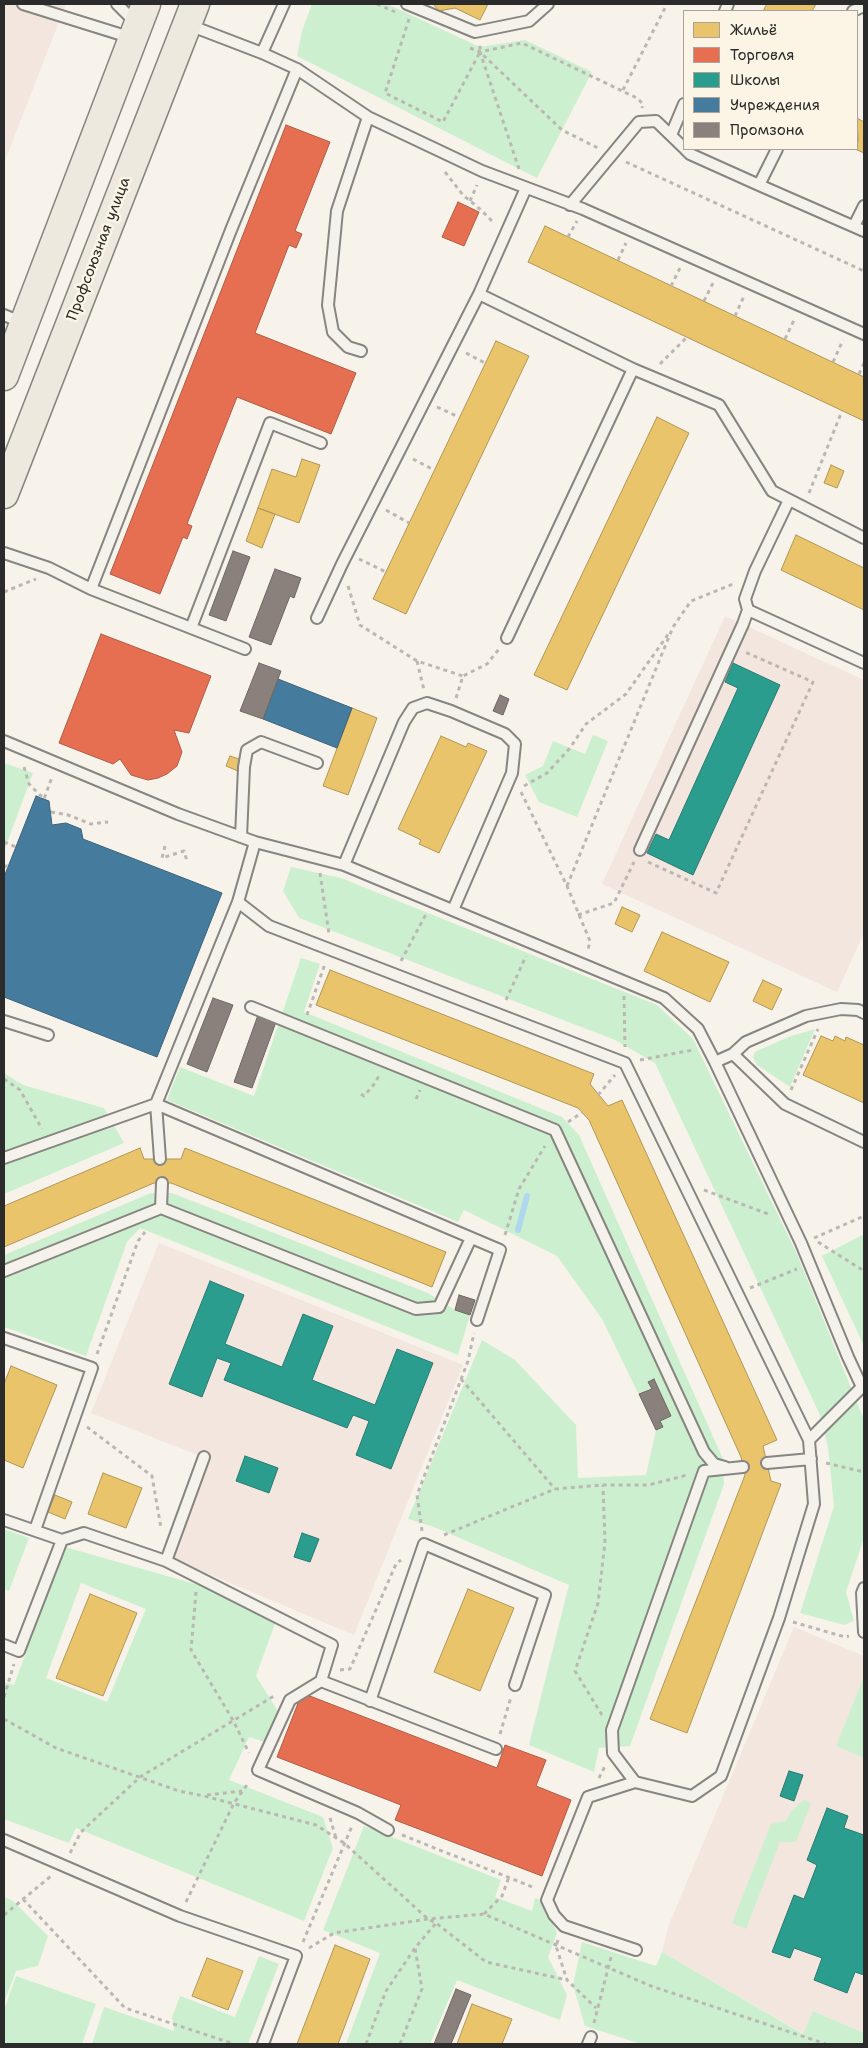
<!DOCTYPE html>
<meta charset="utf-8">
<style>
body{margin:0}
#map{position:relative;width:868px;height:2048px;overflow:hidden;background:#f7f3ea;font-family:"Shantell Sans",sans-serif}
canvas{display:block}
.frame{position:absolute;inset:0;border:5px solid #2b2b2b;pointer-events:none}
.legend{position:absolute;left:683px;top:10px;width:175px;height:140px;box-sizing:border-box;background:#fcf5e5;border:1px solid #a8a49b;margin:0;padding:6px 9px;list-style:none;font-size:15px;color:#2b2b2b}
.legend li{display:flex;align-items:center;gap:10px;height:25px}
.legend b{width:25px;border:1px solid #a8a49b}
</style>
<div id="map">
<canvas width="868" height="2048"></canvas>
<div class="frame"></div>
<ul class="legend">
<li><b style="height:14px;background:#e9c46a"></b>Жильё</li>
<li><b style="height:14px;background:#e76f51"></b>Торговля</li>
<li><b style="height:14px;background:#2a9d8f"></b>Школы</li>
<li><b style="height:14px;background:#457b9d"></b>Учреждения</li>
<li><b style="height:14px;background:#8a817c"></b>Промзона</li>
</ul>
</div>
<script>
const c = document.querySelector('canvas').getContext('2d');
c.lineJoin = 'round';
function paint(path, color) {
  c.fillStyle = color;
  c.fill(path, 'evenodd');
}
function shape(rows) {
  const path = new Path2D();
  for (const r of rows) {
    path.moveTo(r[0], r[1]);
    for (let i = 2; i < r.length; i += 2) path.lineTo(r[i], r[i + 1]);
  }
  return path;
}
function strokePath(path, color, width, dash) {
  c.strokeStyle = color;
  c.lineWidth = width;
  c.lineCap = dash ? 'butt' : 'round';
  c.setLineDash(dash || []);
  c.stroke(path);
}
function drawText(font, color, halo, rows, align = 'center') {
  c.font = font + ' "Shantell Sans",sans-serif';
  c.lineWidth = 5;
  c.setLineDash([]);
  c.textBaseline = 'middle';
  c.strokeStyle = halo;
  c.fillStyle = color;
  for (const [text, x, y, turn = 0] of rows) {
    c.save();
    c.translate(x, y);
    c.rotate((+turn || 0) * Math.PI / 180);
    c.textAlign = isNaN(turn) ? turn : align;
    if (halo) c.strokeText(text, 0, 0);
    c.fillText(text, 0, 0);
    c.restore();
  }
}
const built = shape([
 [4,4,66,4,4,163],
 [725,616,864,680,864,933,837,992,602,884],
 [159,1243,463,1365,354,1635,173,1559,210,1460,91,1413],
 [794,1627,864,1656,864,2033,813,2011,804,2034,662,1952,668,1927]
]);
const green = shape([
 [312,4,387,4,480,47,525,40,592,72,537,178,297,56,302,31],
 [593,735,608,741,577,817,539,802,525,775,543,766,553,741,585,754],
 [4,763,33,773,4,851],
 [291,867,341,878,657,1005,693,1039,797,1254,864,1420,864,1538,846,1592,854,1621,844,1625,800,1613,834,1506,828,1447,820,1415,655,1063,615,1040,299,918,283,891],
 [301,958,320,964,304,1012,562,1117,579,1135,723,1459,724,1484,630,1746,599,1748,594,1772,529,1745,569,1585,434,1527,408,1519,482,1340,515,1360,576,1425,578,1478,646,1475,656,1430,602,1319,557,1256,464,1210,458,1222,167,1100,180,1067,254,1096],
 [815,1029,790,1087,757,1065,753,1057,755,1052,759,1050,791,1036],
 [4,1073,23,1085,104,1108,124,1143,4,1194],
 [151,1193,172,1193,428,1293,455,1310,470,1315,458,1355,140,1228,127,1242,86,1356,4,1327,4,1255],
 [864,1234,864,1346,822,1256],
 [4,1529,29,1538,9,1591,4,1589],
 [65,1547,206,1587,276,1621,256,1676,279,1713,265,1742,249,1737,229,1780,323,1817,333,1848,304,1921,76,1828,69,1843,4,1819,4,1682,14,1685],
 [81,1583,146,1609,107,1702,46,1678],
 [863,1679,864,1680,864,1758,836,1746],
 [804,1800,811,1803,796,1842,780,1842,746,1929,732,1923,771,1824,786,1821,791,1811],
 [364,1826,501,1880,495,1897,532,1911,535,1898,542,1900,557,1933,548,1957,567,1995,560,2020,457,1980,430,2044,346,2044,380,1953,323,1930],
 [4,1897,13,1901,48,1936,38,1966,16,1971,4,2003],
 [582,1942,656,1966,662,1952,803,2034,813,2011,864,2033,864,2044,641,2044,585,2026,573,1985],
 [259,1956,279,1964,248,2044,92,2044,104,2007,174,2031,172,2017,180,1996,235,2017],
 [16,1976,96,2004,82,2044,4,2044,4,2010]
]);
const homes = shape([
 [433,4,488,4,480,20,455,8,439,11,433,4],
 [767,4,816,4,812,11,763,11,767,4],
 [857,118,864,122,864,153,855,149,857,149,858,140,857,118],
 [545,226,864,377,864,421,528,262,545,226],
 [496,341,529,356,406,614,373,599,496,341],
 [657,417,689,433,567,690,534,675,657,417],
 [302,459,320,465,299,523,258,508,272,469,296,477,302,459],
 [831,465,844,471,837,488,824,483,831,465],
 [258,508,275,514,262,548,246,541,258,508],
 [796,535,864,568,864,610,781,570,796,535],
 [352,708,377,718,348,795,323,786,352,708],
 [441,736,466,747,468,743,487,751,439,853,419,844,421,840,398,829,441,736],
 [230,756,242,760,238,771,226,766,230,756],
 [622,907,640,915,632,932,615,924,622,907],
 [662,932,729,962,710,1002,644,971,662,932],
 [330,970,594,1074,590,1084,608,1106,622,1100,777,1440,763,1446,771,1481,781,1484,687,1733,650,1719,745,1475,741,1457,589,1120,578,1108,316,1005,330,970],
 [763,980,782,989,772,1010,753,1001,763,980],
 [821,1036,833,1041,835,1036,845,1041,846,1037,864,1045,864,1103,803,1075,821,1036],
 [140,1148,144,1159,181,1159,185,1148,446,1252,432,1287,171,1183,154,1183,4,1247,4,1206,140,1148],
 [11,1366,57,1385,23,1468,4,1460,4,1384,11,1366],
 [103,1473,142,1488,126,1528,88,1514,103,1473],
 [55,1495,72,1502,65,1519,48,1512,55,1495],
 [468,1589,514,1608,480,1691,434,1672,468,1589],
 [90,1594,137,1613,103,1696,56,1678,90,1594],
 [335,1945,370,1959,338,2044,297,2044,335,1945],
 [207,1958,243,1971,228,2010,192,1996,207,1958],
 [472,2004,512,2019,502,2044,457,2044,472,2004]
]);
const shops = shape([
 [286,125,330,142,295,231,302,234,296,248,289,245,255,333,356,373,331,434,237,397,187,524,192,526,187,539,183,537,160,594,110,574,286,125],
 [458,202,479,212,464,246,442,237,458,202],
 [101,634,211,676,189,733,174,730,182,752,177,766,167,774,158,778,148,780,131,775,120,759,113,764,59,743,101,634],
 [302,1693,497,1768,505,1745,546,1760,536,1786,571,1800,542,1876,395,1820,401,1805,277,1757,302,1693]
]);
const schools = shape([
 [733,663,780,685,693,875,647,853,656,834,669,840,738,688,725,682,733,663],
 [210,1281,244,1295,225,1344,282,1367,303,1314,333,1326,312,1380,375,1405,397,1349,433,1363,391,1469,356,1455,369,1421,353,1415,347,1428,224,1380,231,1363,217,1358,202,1397,169,1384,210,1281],
 [245,1456,278,1468,269,1493,236,1481,245,1456],
 [302,1533,319,1539,310,1562,294,1557,302,1533],
 [789,1771,803,1775,794,1801,780,1796,789,1771],
 [827,1808,848,1816,844,1828,864,1835,864,1975,855,1972,847,1993,814,1980,822,1958,794,1948,790,1958,772,1952,794,1895,804,1899,817,1865,807,1860,827,1808]
]);
const public = shape([
 [278,679,352,708,337,748,263,719,278,679],
 [36,796,49,801,52,825,66,823,81,829,83,839,222,893,157,1057,4,997,4,877,36,796]
]);
const industry = shape([
 [233,551,250,557,226,621,209,615,233,551],
 [275,569,301,578,294,598,290,596,271,645,249,637,275,569],
 [259,663,281,671,263,719,240,711,259,663],
 [500,695,509,699,503,715,493,711,500,695],
 [213,998,233,1005,207,1072,187,1064,213,998],
 [258,1015,276,1022,252,1088,234,1082,258,1015],
 [459,1295,475,1300,470,1315,455,1310,459,1295],
 [654,1379,671,1416,660,1421,663,1427,656,1430,639,1394,652,1389,648,1382,654,1379],
 [456,1989,471,1995,451,2044,434,2044,456,1989]
]);
const stream = shape([
 [518,1230,527,1196]
]);
const path = shape([
 [377,4,395,12],
 [409,19,385,93,443,122,480,52,480,45],
 [470,48,480,52,522,43,637,98,643,104,642,108],
 [623,90,667,4],
 [626,162,864,271],
 [519,169,480,52,562,130,598,148],
 [445,172,463,195,481,210,494,223],
 [470,201,477,185],
 [568,237,577,221],
 [618,260,626,243],
 [671,286,680,268],
 [704,301,713,283],
 [735,316,744,296],
 [785,339,794,320],
 [466,353,485,363],
 [833,362,843,340],
 [660,364,687,337],
 [859,374,864,363],
 [437,407,459,417],
 [413,459,434,470],
 [809,493,842,411],
 [386,510,409,523],
 [359,559,386,572],
 [348,586,360,625,417,661,463,676],
 [4,592,36,579],
 [417,661,424,690],
 [456,698,463,676,487,664,499,649],
 [24,767,29,784,44,799,52,777],
 [524,786,547,773,570,748,586,724,626,694,669,633],
 [521,792,567,886,590,941,588,950],
 [51,812,68,815,91,824,108,822],
 [4,842,16,847],
 [165,846,162,858,184,851,187,861],
 [648,862,716,893,813,682,745,652],
 [4,867,9,865],
 [320,873,329,934],
 [567,886,673,627,691,601,733,584],
 [578,915,614,903,634,862],
 [401,961,426,914],
 [624,996,625,1047],
 [506,1000,526,956],
 [307,1015,325,964],
 [640,1060,693,1050],
 [4,1079,20,1090,42,1129],
 [791,1090,818,1029],
 [361,1094,364,1096,376,1082,379,1075],
 [598,1095,615,1075],
 [416,1099,420,1090],
 [568,1122,583,1112],
 [704,1190,771,1215],
 [505,1235,519,1189,545,1146],
 [814,1238,864,1216],
 [818,1242,864,1271],
 [750,1288,797,1269],
 [97,1354,138,1241,145,1232],
 [461,1379,555,1489],
 [87,1427,152,1476,161,1528],
 [826,1463,864,1472],
 [422,1531,417,1495,468,1361,474,1333],
 [444,1535,555,1489,603,1485,649,1485,687,1475],
 [196,1592,191,1650,234,1722,249,1753],
 [793,1622,845,1637,849,1636],
 [340,1670,350,1669,396,1564,401,1560],
 [4,1697,14,1664],
 [602,1715,575,1671,598,1603,605,1542,603,1485],
 [4,1719,56,1748,179,1791,204,1796,316,1825,344,1843,428,1919,436,1923,486,1962,567,1980],
 [500,1734,511,1697],
 [599,1778,605,1766],
 [207,1795,242,1791],
 [330,1818,336,1838],
 [402,1835,535,1888],
 [70,1853,81,1832,140,1777,274,1696],
 [23,1899,125,2008,234,2044],
 [186,1902,234,1803,249,1782],
 [484,1914,502,1896,509,1877],
 [4,1915,51,1876],
 [558,1940,556,1946,567,1980,596,2008],
 [303,1942,352,1826],
 [309,1948,334,1933,428,1919,484,1914,651,1986,826,2044],
 [594,2023,611,1957],
 [366,2044,386,1991,415,1948,436,1923],
 [400,2044,422,1989,415,1948]
]);
const service = shape([
 [23,4,132,38],
 [117,4,137,24],
 [407,4,475,32,529,21,548,4],
 [725,11,728,4],
 [853,11,864,6],
 [189,25,262,53,297,69,368,117,482,171,583,209,864,334],
 [262,53,284,4],
 [671,135,684,104],
 [685,149,690,154,759,185,777,149],
 [759,185,864,231],
 [570,205,639,122,656,121,684,148],
 [854,226,864,206],
 [479,294,633,369,507,638],
 [4,315,23,323],
 [361,351,348,347,333,332,328,305,337,211,368,117],
 [633,369,719,405,772,491,864,538],
 [789,500,755,571,745,599,748,610,864,663],
 [4,553,49,568,91,589,245,649],
 [91,589,231,230,297,69],
 [317,618,342,564,479,294,526,188],
 [191,628,270,423,321,443],
 [4,741,178,814,255,842,344,865,664,998,698,1029,715,1062,801,1243,848,1357,862,1387,809,1440,625,1063,269,926,238,902],
 [241,837,244,767,247,750,261,742,317,763],
 [640,850,743,624,748,610],
 [344,865,404,722,413,708,427,703,451,711,505,734,515,744,512,773,453,910],
 [251,1007,555,1130,704,1452,714,1464,725,1467],
 [4,1021,48,1035],
 [733,1054,785,1104,864,1142],
 [715,1062,733,1054,746,1042,806,1016,841,1009,858,1010,864,1013],
 [4,1158,156,1104,238,902,255,842],
 [160,1159,156,1104,500,1250,477,1320],
 [161,1208,162,1183],
 [4,1271,161,1208,416,1309,439,1307,471,1238],
 [4,1338,92,1368,35,1530],
 [767,1463,811,1459],
 [743,1467,704,1471,612,1730,613,1753,635,1782,692,1796,721,1776,779,1618,814,1504,809,1440],
 [4,1520,62,1540],
 [166,1561,204,1457],
 [864,1588,862,1593,864,1632],
 [4,1645,19,1651,62,1540,84,1533,166,1561,332,1645,321,1681,496,1749],
 [321,1681,290,1700,258,1770,358,1813,388,1830],
 [370,1701,424,1544,545,1595,515,1685],
 [635,1782,588,1797,547,1900,554,1915,564,1926,636,1950],
 [4,1840,180,1916,296,1956,263,2044],
 [588,2044,591,2037]
]);
const primary = shape([
 [4,376,146,4],
 [4,494,195,4]
]);
const streetNames = [
 ["Профсоюзная улица",99,249,-69]
];
paint(built, '#f3e6de');
paint(green, '#ccf0cf');
paint(homes, '#e9c46a');
strokePath(homes, '#b09657', 1);
paint(shops, '#e76f51');
strokePath(shops, '#af5b46', 1);
paint(schools, '#2a9d8f');
strokePath(schools, '#2a7b71', 1);
paint(public, '#457b9d');
strokePath(public, '#3d637b', 1);
paint(industry, '#8a817c');
strokePath(industry, '#6e6764', 1);
strokePath(stream, '#afd8ee', 6);
strokePath(service, '#878581', 14);
strokePath(primary, '#878581', 31);
strokePath(path, '#bbb8b4', 3, [4, 4]);
strokePath(service, '#f5f2ec', 10);
strokePath(primary, '#eee9df', 28);
drawText('15px', '#2b2b2b', '#fcf5e5', streetNames);
</script>
